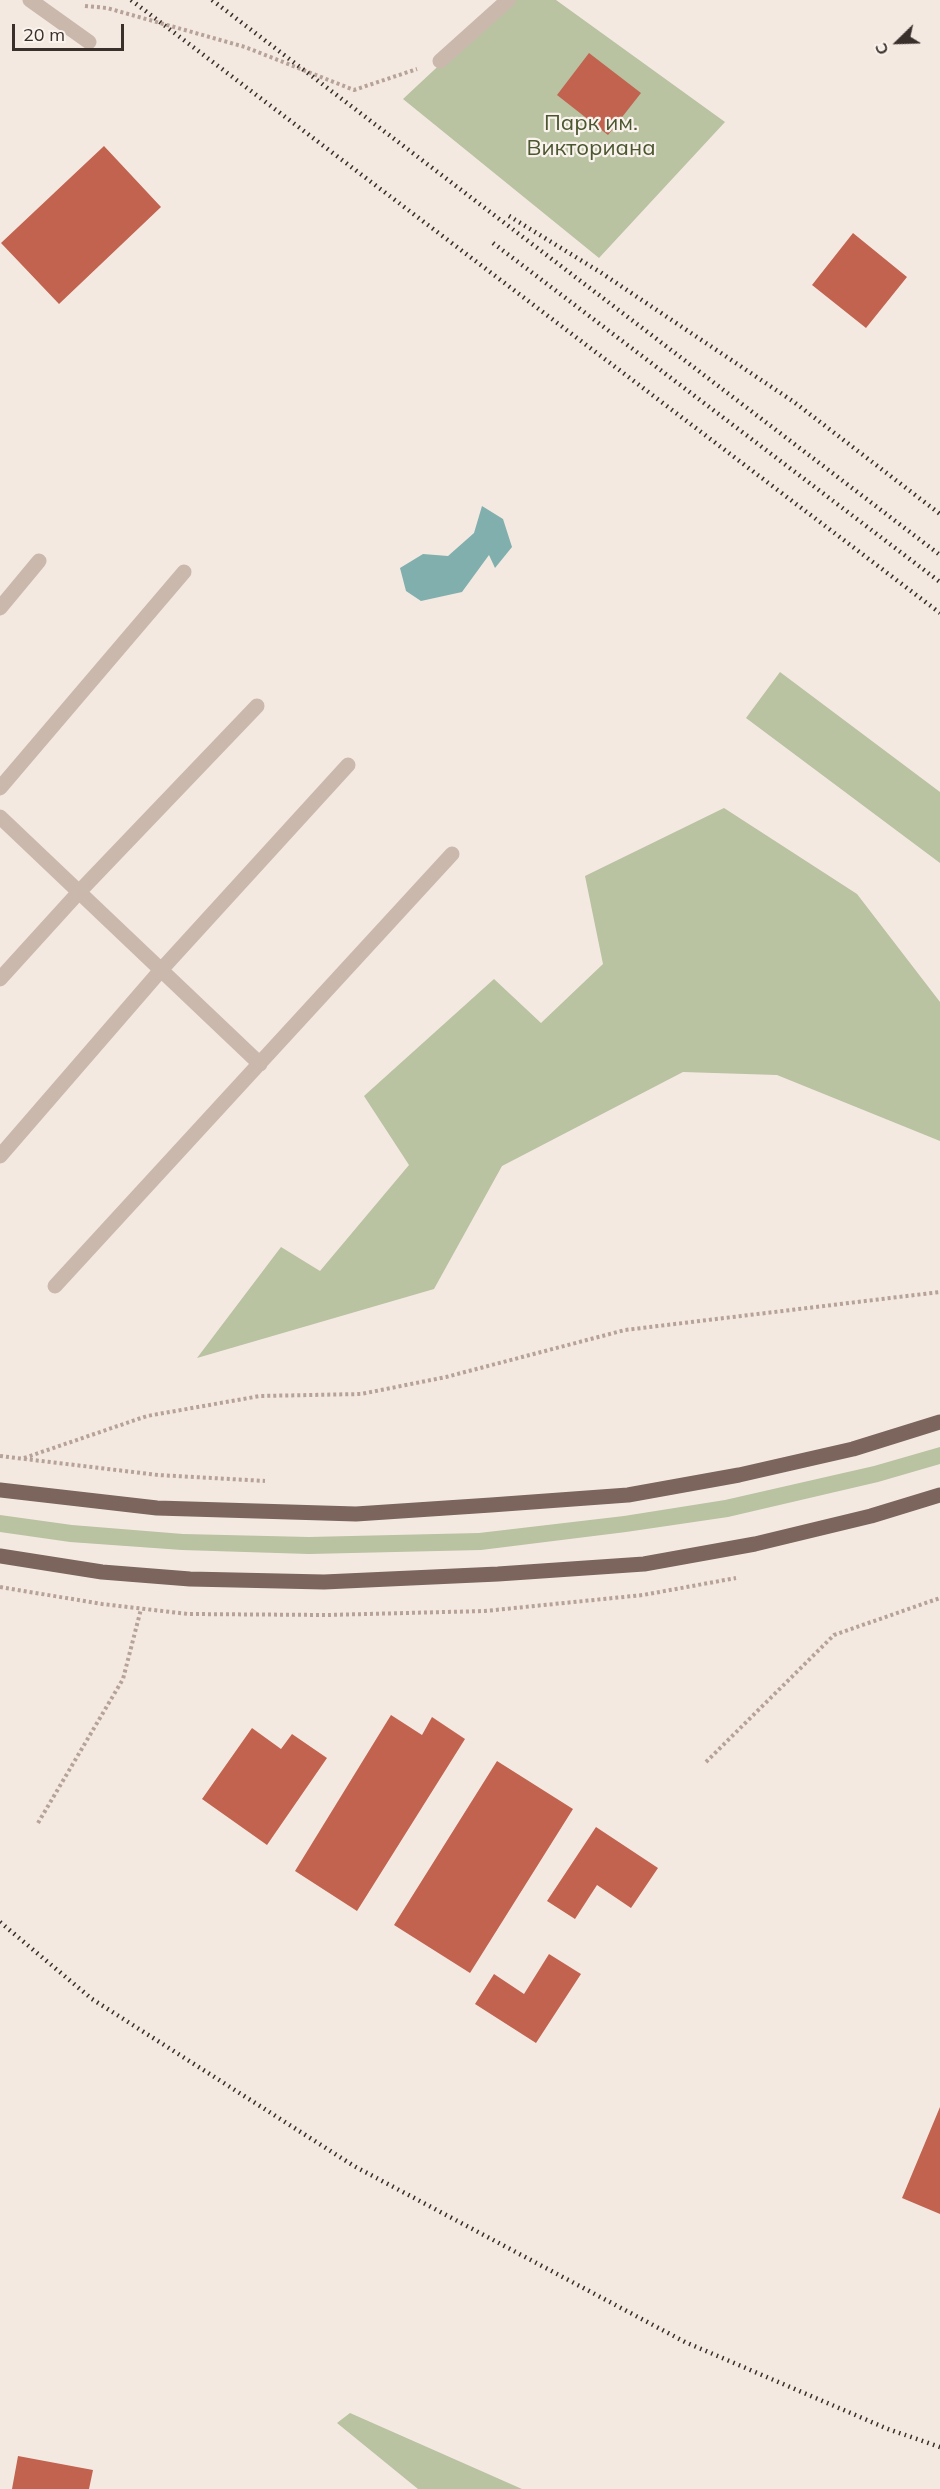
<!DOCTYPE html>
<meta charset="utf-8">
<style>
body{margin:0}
#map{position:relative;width:940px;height:2489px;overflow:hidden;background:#f3e9e1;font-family:Mulish,sans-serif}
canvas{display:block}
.north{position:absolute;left:868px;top:12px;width:60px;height:60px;-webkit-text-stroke:4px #faf3ed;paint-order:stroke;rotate:247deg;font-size:16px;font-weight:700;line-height:24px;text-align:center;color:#392f2b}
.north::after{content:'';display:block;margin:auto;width:21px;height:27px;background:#392f2b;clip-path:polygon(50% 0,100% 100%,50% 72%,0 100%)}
.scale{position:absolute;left:12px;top:24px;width:112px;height:27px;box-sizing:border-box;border:3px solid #392f2b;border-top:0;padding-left:8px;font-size:18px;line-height:21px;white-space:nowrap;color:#392f2b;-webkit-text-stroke:4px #faf3ed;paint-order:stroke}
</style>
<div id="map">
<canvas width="940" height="2489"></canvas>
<div class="north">С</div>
<div class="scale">20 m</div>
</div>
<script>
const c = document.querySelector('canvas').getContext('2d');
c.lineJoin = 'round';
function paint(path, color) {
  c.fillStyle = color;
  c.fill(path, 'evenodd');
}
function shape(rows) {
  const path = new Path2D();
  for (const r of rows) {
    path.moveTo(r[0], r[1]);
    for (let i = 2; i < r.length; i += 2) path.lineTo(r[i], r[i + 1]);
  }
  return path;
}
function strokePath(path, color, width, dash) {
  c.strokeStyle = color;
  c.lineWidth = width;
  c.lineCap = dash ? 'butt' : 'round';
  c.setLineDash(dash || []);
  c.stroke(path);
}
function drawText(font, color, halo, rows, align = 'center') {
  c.font = font + ' Mulish,sans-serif';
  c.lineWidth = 4.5;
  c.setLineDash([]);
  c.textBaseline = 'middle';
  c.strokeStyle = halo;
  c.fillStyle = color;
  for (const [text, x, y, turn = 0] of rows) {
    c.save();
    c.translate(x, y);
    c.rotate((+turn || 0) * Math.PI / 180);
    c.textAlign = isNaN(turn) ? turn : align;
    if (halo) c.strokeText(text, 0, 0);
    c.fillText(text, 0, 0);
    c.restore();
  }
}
const green = shape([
 [509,0,556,0,725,122,599,258,403,99],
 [780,672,940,792,940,863,746,718],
 [724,808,857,894,940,1002,940,1141,777,1075,683,1072,502,1166,434,1289,197,1358,281,1247,320,1271,409,1165,364,1096,494,979,541,1023,603,964,585,876],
 [940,1447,940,1464,878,1482,728,1517,626,1532,481,1550,309,1554,182,1550,70,1542,0,1532,0,1515,72,1525,183,1534,309,1537,479,1533,624,1516,725,1500,874,1466],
 [350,2413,522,2489,418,2489,337,2423]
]);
const water = shape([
 [482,506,503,519,512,547,495,568,489,555,462,592,421,601,406,591,400,568,423,554,448,556,474,533]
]);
const building = shape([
 [589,53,641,93,608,135,557,95],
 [104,146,161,207,59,304,1,243],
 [853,233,907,277,866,328,812,285],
 [391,1715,422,1735,432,1717,465,1739,357,1911,295,1871],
 [252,1728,281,1749,292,1734,327,1758,267,1845,202,1799],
 [497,1761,573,1809,470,1973,394,1925],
 [596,1827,658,1868,631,1908,597,1885,575,1919,547,1901],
 [549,1954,581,1974,536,2043,475,2004,494,1974,524,1994],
 [940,2107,940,2214,902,2198],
 [18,2456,93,2470,89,2489,12,2489]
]);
const path = shape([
 [85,6,107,8,245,47,354,90,417,69],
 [0,1456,158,1475,265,1481],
 [24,1458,147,1416,260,1396,361,1394,446,1377,625,1330,940,1292],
 [0,1587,102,1604,188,1614,327,1615,485,1611,643,1595,736,1578],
 [706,1762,834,1635,940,1598],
 [38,1823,123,1679,141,1609]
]);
const minor = shape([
 [30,0,89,42],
 [440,61,508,0],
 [0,608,39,561],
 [0,788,184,572],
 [0,817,260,1064],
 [0,979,79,892,257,706],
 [0,1156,161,970,348,765],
 [55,1286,452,854]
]);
const major = shape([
 [0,1490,157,1508,356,1514,491,1505,628,1495,739,1475,853,1449,940,1422],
 [0,1556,102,1572,190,1579,324,1582,498,1574,644,1564,755,1544,871,1516,940,1495]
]);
const rail = shape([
 [131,0,940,613],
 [212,0,940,555],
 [509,216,600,272,794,402,940,514],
 [493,243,940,582],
 [0,1922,92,1999,354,2166,685,2342,888,2429,940,2447]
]);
const parkNames = [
 ["Парк им.",591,123],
 ["Викториана",591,148]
];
paint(green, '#b9c2a1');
paint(water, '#80afae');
paint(building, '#c26350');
strokePath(path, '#b7a297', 4, [3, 3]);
strokePath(minor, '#cbb8ad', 15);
strokePath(major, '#7b655d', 15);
strokePath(rail, '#392f2b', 4.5, [1.5, 4.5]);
drawText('22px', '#4b572f', '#faf3ed', parkNames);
</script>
